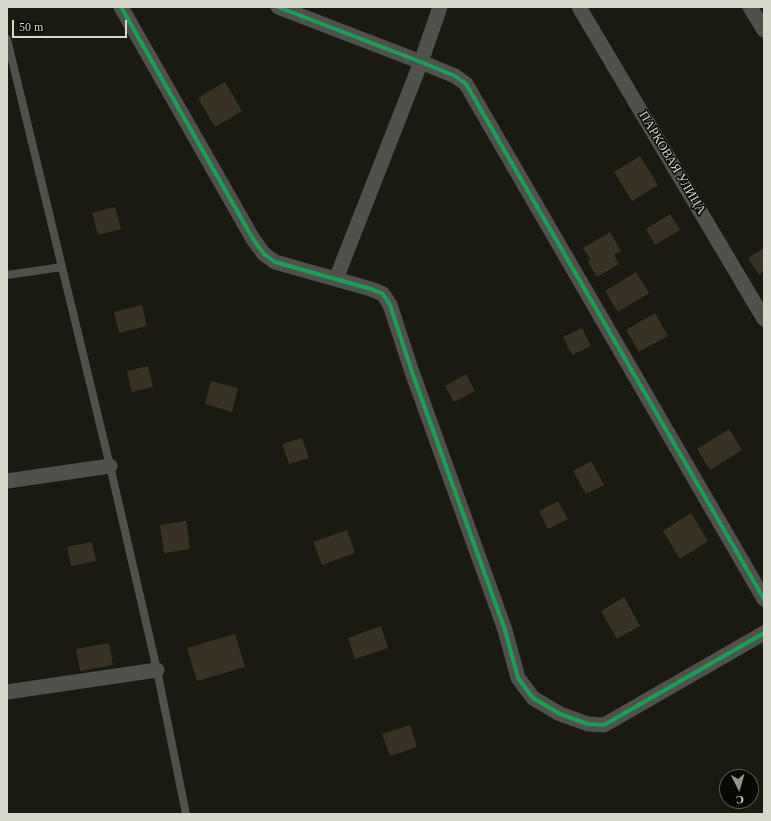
<!DOCTYPE html>
<meta charset="utf-8">
<style>
body{margin:0}
#map{position:relative;width:771px;height:821px;overflow:hidden;background:#1b1a11;font-family:Georgia,serif}
canvas{display:block}
.frame{position:absolute;inset:0;border:8px solid #d8d7cc;pointer-events:none}
.north{position:absolute;left:719px;top:769px;width:40px;height:40px;box-sizing:border-box;background:#080803;border:1px solid #5b5b53;border-radius:50%;rotate:175deg;font-size:11px;font-weight:700;line-height:16px;text-align:center;color:#d8d7cc}
.north::after{content:'';display:block;margin:auto;width:14px;height:18px;background:#96958b;clip-path:polygon(50% 0,100% 100%,50% 72%,0 100%)}
.scale{position:absolute;left:12px;top:20px;width:115px;height:18px;box-sizing:border-box;border:2px solid #d8d7cc;border-top:0;padding-left:5px;font-size:12px;line-height:14px;white-space:nowrap;color:#d8d7cc;-webkit-text-stroke:3px #080803;paint-order:stroke}
</style>
<div id="map">
<canvas width="771" height="821"></canvas>
<div class="frame"></div>
<div class="north">С</div>
<div class="scale">50 m</div>
</div>
<script>
const c = document.querySelector('canvas').getContext('2d');
c.lineJoin = 'round';
function paint(path, color) {
  c.fillStyle = color;
  c.fill(path, 'evenodd');
}
function shape(rows) {
  const path = new Path2D();
  for (const r of rows) {
    path.moveTo(r[0], r[1]);
    for (let i = 2; i < r.length; i += 2) path.lineTo(r[i], r[i + 1]);
  }
  return path;
}
function strokePath(path, color, width, dash) {
  c.strokeStyle = color;
  c.lineWidth = width;
  c.lineCap = dash ? 'butt' : 'round';
  c.setLineDash(dash || []);
  c.stroke(path);
}
function drawText(font, color, halo, rows, align = 'center') {
  c.font = font + ' Georgia,serif';
  c.lineWidth = 3;
  c.setLineDash([]);
  c.textBaseline = 'middle';
  c.strokeStyle = halo;
  c.fillStyle = color;
  for (const [text, x, y, turn = 0] of rows) {
    c.save();
    c.translate(x, y);
    c.rotate((+turn || 0) * Math.PI / 180);
    c.textAlign = isNaN(turn) ? turn : align;
    if (halo) c.strokeText(text, 0, 0);
    c.fillText(text, 0, 0);
    c.restore();
  }
}
const building = shape([
 [225,82,242,111,215,127,198,98],
 [640,156,658,185,632,201,614,172],
 [115,207,121,229,98,235,92,213],
 [670,214,680,230,655,245,646,229],
 [610,232,621,251,614,255,619,264,597,277,588,262,590,259,583,248],
 [764,248,764,271,759,275,748,258],
 [636,272,649,293,618,312,605,291],
 [142,305,147,326,119,333,114,312],
 [655,313,668,336,639,352,626,330],
 [582,328,591,346,572,355,563,337],
 [148,366,153,387,132,392,127,371],
 [466,374,475,391,454,402,445,386],
 [211,381,238,388,232,412,205,404],
 [729,429,742,450,710,470,697,449],
 [302,438,309,458,289,464,282,444],
 [591,461,604,485,586,494,573,471],
 [558,501,568,519,548,529,539,511],
 [691,513,708,541,680,559,663,531],
 [186,521,190,549,164,553,160,525],
 [347,530,355,553,322,565,313,542],
 [92,542,96,561,71,566,67,547],
 [624,597,640,626,617,639,601,611],
 [381,626,388,648,355,659,348,638],
 [235,634,245,667,197,681,187,648],
 [109,643,113,665,80,671,76,649],
 [410,725,417,747,390,756,382,734]
]);
const lane = shape([
 [7,39,110,466,157,670,186,814],
 [7,275,62,267]
]);
const street = shape([
 [121,7,253,239,264,254,275,262,371,289,383,294,390,305,412,372,505,630,518,678,533,698,560,714,588,724,604,725,764,633],
 [278,7,421,62,455,76,466,84,764,599],
 [579,7,764,319],
 [750,7,764,30],
 [336,279,421,62,440,7],
 [7,481,110,466],
 [7,692,157,670]
]);
const cycleway = shape([
 [121,7,253,239,264,254,275,262,371,289,383,294,390,305,412,372,505,630,518,678,533,698,560,714,588,724,604,725,764,633],
 [278,7,421,62,455,76,466,84,764,599]
]);
const streetNames = [
 ["ПАРКОВАЯ УЛИЦА",672,163,59]
];
paint(building, '#383224');
strokePath(lane, '#4f514d', 8);
strokePath(street, '#4f514d', 15);
strokePath(cycleway, '#1a9f57', 4);
drawText('13px', '#d8d7cc', '#080803', streetNames);
</script>
